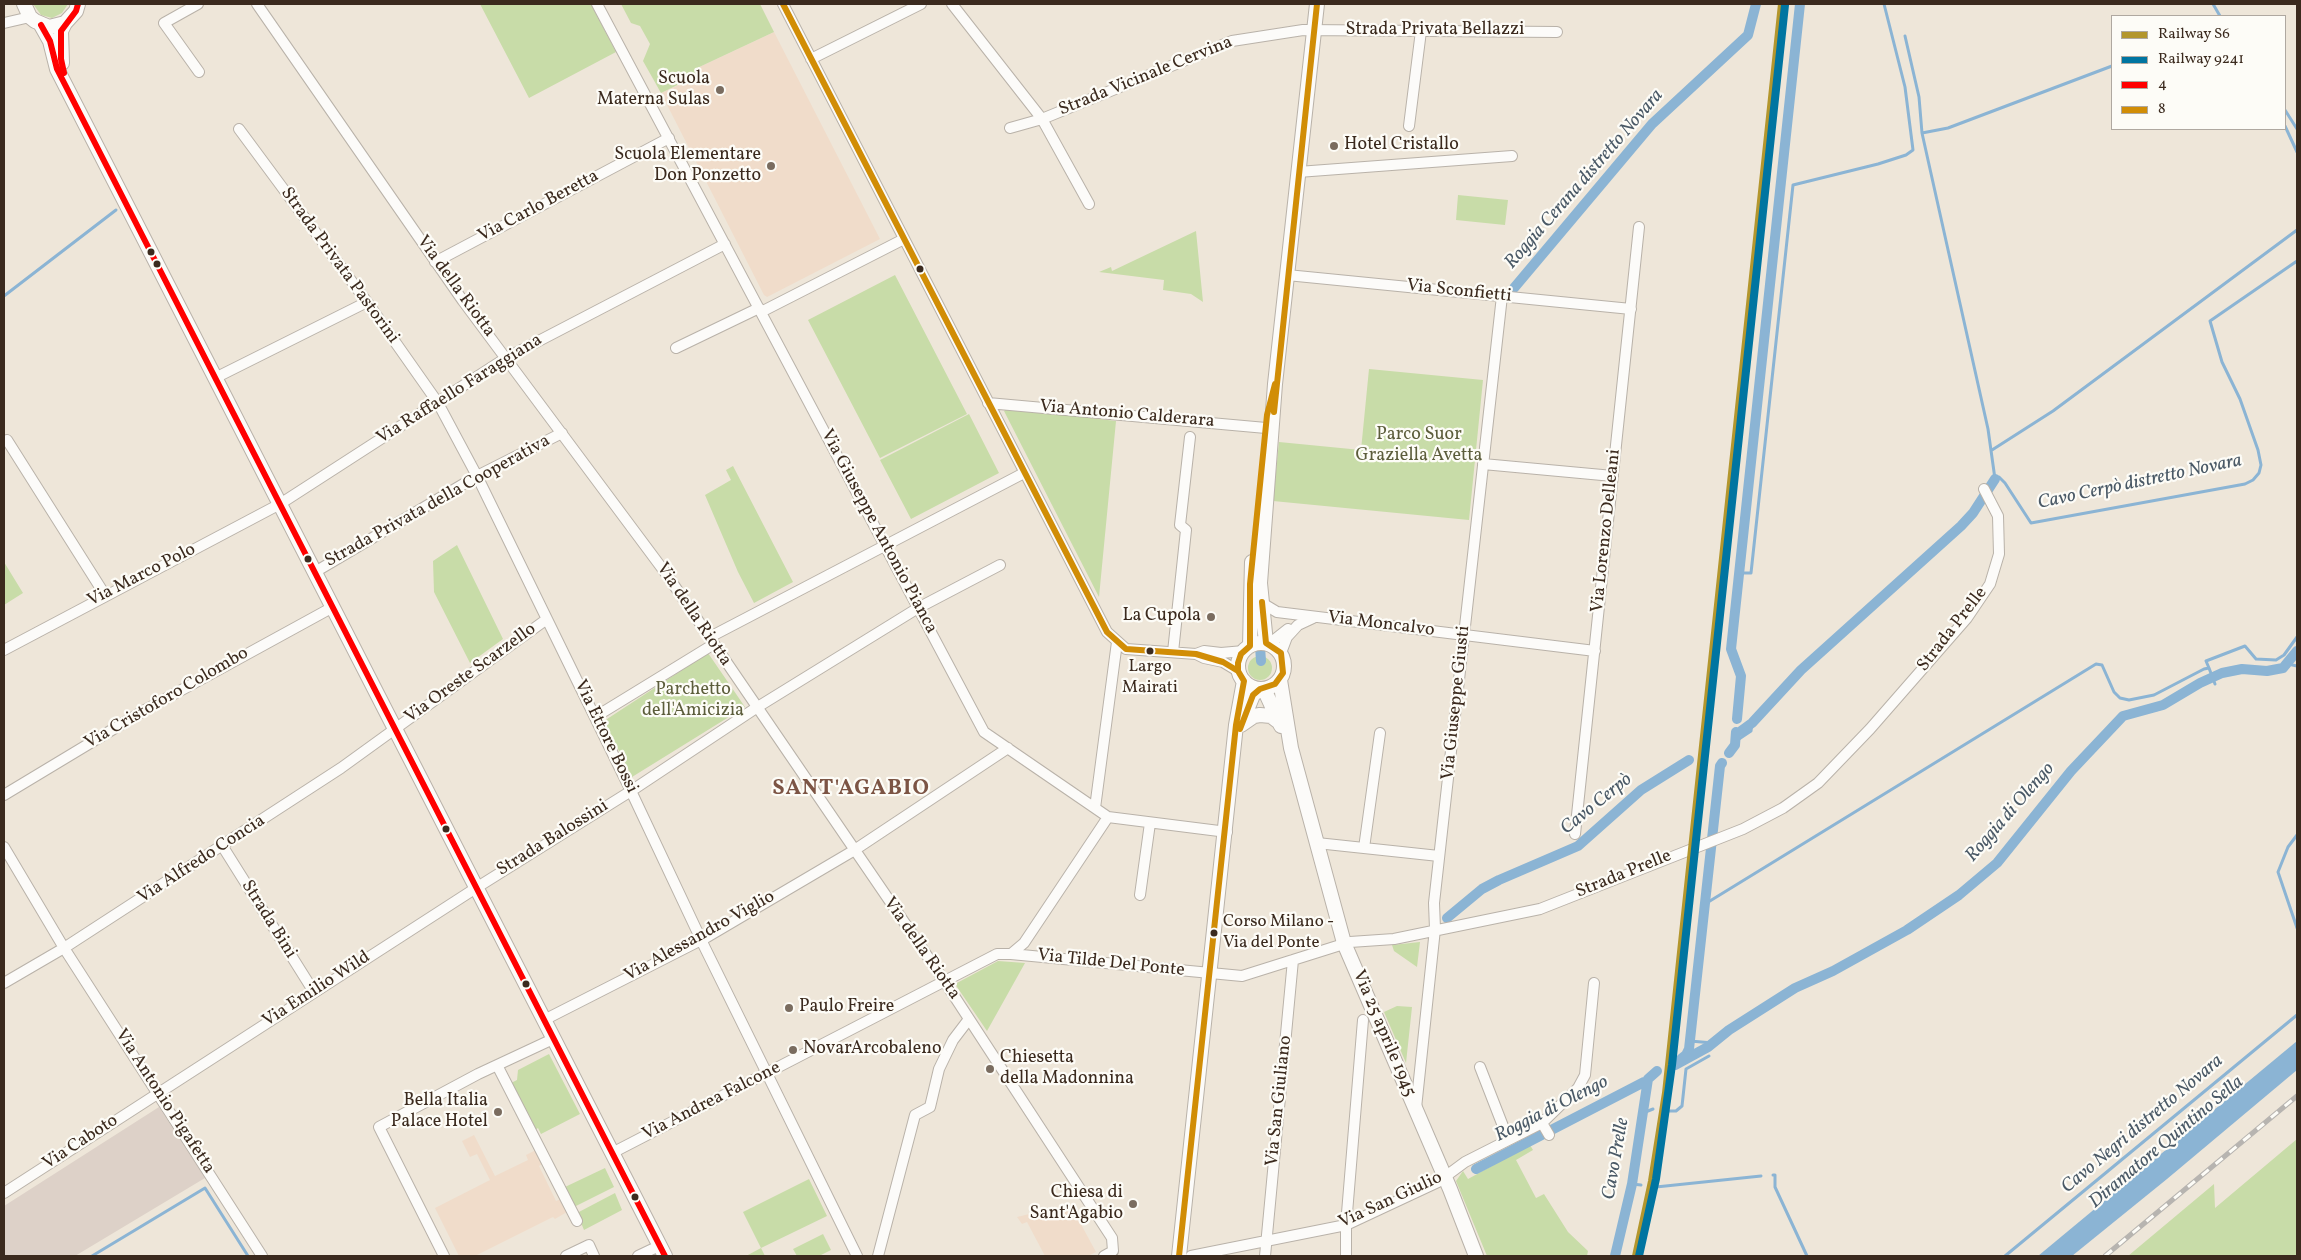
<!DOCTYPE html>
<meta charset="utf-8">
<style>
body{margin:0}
#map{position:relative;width:2301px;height:1260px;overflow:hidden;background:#eee6d9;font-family:Vollkorn,serif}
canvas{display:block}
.frame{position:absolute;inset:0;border:5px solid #3b2a1e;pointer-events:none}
.legend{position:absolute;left:2111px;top:15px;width:175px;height:115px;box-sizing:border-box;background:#fdfcf7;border:1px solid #afa8a0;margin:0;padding:6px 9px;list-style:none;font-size:15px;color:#3b2a1e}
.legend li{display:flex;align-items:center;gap:10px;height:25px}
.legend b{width:25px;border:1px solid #afa8a0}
</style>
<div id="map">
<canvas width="2301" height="1260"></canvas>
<div class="frame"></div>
<ul class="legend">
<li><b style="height:6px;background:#b3962d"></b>Railway S6</li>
<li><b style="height:6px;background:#0075a1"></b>Railway 9241</li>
<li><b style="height:6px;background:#f00"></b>4</li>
<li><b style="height:6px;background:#d18d06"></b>8</li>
</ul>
</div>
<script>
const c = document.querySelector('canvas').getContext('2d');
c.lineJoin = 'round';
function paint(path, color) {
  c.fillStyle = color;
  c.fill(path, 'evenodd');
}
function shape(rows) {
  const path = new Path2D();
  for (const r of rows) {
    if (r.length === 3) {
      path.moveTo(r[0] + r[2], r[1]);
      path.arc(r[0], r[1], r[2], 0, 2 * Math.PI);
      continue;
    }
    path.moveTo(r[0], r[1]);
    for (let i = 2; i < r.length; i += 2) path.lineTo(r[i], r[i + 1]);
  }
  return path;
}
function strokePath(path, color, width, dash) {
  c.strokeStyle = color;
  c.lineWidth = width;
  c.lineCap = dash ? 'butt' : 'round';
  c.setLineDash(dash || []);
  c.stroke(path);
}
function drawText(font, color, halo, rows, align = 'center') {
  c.font = font + ' Vollkorn,serif';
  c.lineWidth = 4.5;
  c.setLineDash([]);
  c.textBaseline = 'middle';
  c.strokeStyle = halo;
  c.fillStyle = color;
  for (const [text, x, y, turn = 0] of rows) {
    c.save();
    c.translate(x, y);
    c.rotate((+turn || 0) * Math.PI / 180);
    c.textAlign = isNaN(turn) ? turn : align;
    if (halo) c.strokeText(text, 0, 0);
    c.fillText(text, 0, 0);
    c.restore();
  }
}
const built = shape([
 [774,32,880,239,767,297,764,295,661,93,698,76,695,69],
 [474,1135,495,1176,528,1160,526,1155,536,1150,542,1164,539,1166,556,1201,561,1199,567,1212,555,1219,553,1217,475,1256,459,1256,435,1208,490,1180,477,1154,470,1157,462,1141],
 [1070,1204,1096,1252,1088,1256,1045,1256,1027,1222,1022,1224,1017,1217]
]);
const industrial = shape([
 [159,1107,205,1178,75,1256,4,1256,4,1206]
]);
const green = shape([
 [33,4,68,4,62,13,52,18,41,15],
 [480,4,591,4,616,52,529,98],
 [621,4,760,4,774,32,695,69,698,75,661,93,643,61,650,44,640,26,631,23],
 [1458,195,1508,200,1505,225,1456,220],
 [1196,231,1203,302,1191,294,1163,290,1164,280,1099,272,1111,267,1112,271],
 [895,275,967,414,880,458,808,320],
 [1369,369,1483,380,1469,520,1273,501,1279,442,1361,450],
 [1007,408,1116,421,1099,597,1004,411],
 [969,414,999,473,911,519,880,460],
 [733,466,793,582,754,603,738,572,705,495,731,480,726,470],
 [457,545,503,639,470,663,434,592,433,561],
 [4,562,23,593,4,605],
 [708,653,745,707,632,777,604,721],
 [1260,668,12],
 [1420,942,1417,967,1394,951,1392,945],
 [998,961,1025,963,987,1031,955,984],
 [1397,1006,1412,1007,1406,1063,1384,1012],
 [549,1054,580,1114,541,1134,538,1128,532,1132,511,1083,517,1080,518,1070],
 [2297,1139,2297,1256,2128,1256,2214,1184,2215,1208],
 [1530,1145,1533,1150,1516,1160,1536,1198,1544,1194,1568,1232,1588,1251,1587,1256,1487,1256,1456,1181,1463,1171,1468,1179],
 [605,1168,614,1187,574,1207,565,1187],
 [809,1179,827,1216,761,1248,765,1256,746,1256,761,1248,743,1212],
 [615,1193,622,1210,584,1230,577,1213],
 [823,1234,831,1250,819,1256,797,1256,793,1249]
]);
const water = shape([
 [2297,1041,2297,1070,2167,1179,2072,1256,2038,1256]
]);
const stream = shape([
 [2213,4,2220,16],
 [1905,36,1919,97,1922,133,1930,169,1988,429,1995,479,1999,477,2005,483,2031,523,2245,484,2253,480,2259,473,2261,465,2258,450,2240,399,2222,362,2210,321,2297,261],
 [2285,110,2297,129],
 [2285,126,2297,152],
 [1922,133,1948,128,2112,66],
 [4,296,116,210],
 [1992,450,2053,411,2297,230],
 [1739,573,1751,573,1793,185,1878,164,1906,155,1913,150,1905,87,1884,4],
 [2288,664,2297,666],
 [2209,668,2206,661,2245,646,2256,659,2276,660,2284,655,2297,637],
 [1736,741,1751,731,1752,723],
 [2297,835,2288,847,2278,872,2297,928],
 [1705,904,2096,664,2102,665,2114,692,2120,698,2129,700,2154,695,2204,669,2209,668,2215,684],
 [1690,1041,1713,1043],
 [1669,1111,1676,1111,1682,1106,1686,1069,1709,1056],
 [1643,1113,1653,1109],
 [1773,1175,1775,1175,1775,1187,1807,1256],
 [1632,1184,1641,1185],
 [1656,1187,1761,1176],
 [92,1256,205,1188,248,1256],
 [2005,1256,2297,1015]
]);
const canal = shape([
 [1514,288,1652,124,1748,35,1756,4],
 [1259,632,1261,661],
 [1737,719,1741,676,1731,649,1800,4],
 [1741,731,1752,723,1801,670,1961,526,1973,513,1995,479],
 [1729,753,1735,745,1736,732],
 [1447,918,1482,889,1499,880,1578,846,1641,790,1689,760],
 [1681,1059,1686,1055,1689,1049,1720,766,1722,763],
 [1675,1065,1708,1047,1729,1030,1795,988,1833,971,1907,930,1959,895,1997,863,2071,771,2123,716,2163,705,2200,683,2222,673,2242,669,2267,671,2283,668,2297,651],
 [1476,1169,1644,1082],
 [1615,1256,1632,1184,1648,1079,1657,1071]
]);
const street = shape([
 [198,4,164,23,199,72],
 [257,4,463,301,667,575,945,982,1112,1238,1113,1251,1104,1256],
 [597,4,984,732,1108,817,1227,832],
 [783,4,1107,632,1126,649,1196,654,1204,651,1221,653,1244,651],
 [952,4,1042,119,1089,204],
 [4,23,30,17],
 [811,59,921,4],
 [1409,126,1421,31],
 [1010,128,1042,119,1232,41,1303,30,1557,32],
 [239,129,367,302,438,403,477,476,631,791,705,948,857,1256],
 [1298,172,1512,156],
 [435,262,669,138],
 [1287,275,1631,309],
 [761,312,904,239],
 [676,348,759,308],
 [215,378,367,302],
 [988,403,1266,428],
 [7,440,105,595],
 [1483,464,1613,476],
 [315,572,477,476,562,433],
 [1262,603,1277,612,1595,651],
 [710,637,1024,473],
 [1269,644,1288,629],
 [4,650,280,504,506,358,725,244],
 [1173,652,1186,530,1180,525,1190,437],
 [1281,653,1287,637,1298,625,1313,618],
 [1196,654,1204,658,1223,662,1238,671],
 [595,717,714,644],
 [4,795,145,710,333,607],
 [1095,808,1117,642],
 [1575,834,1639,227],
 [1317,843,1439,856],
 [4,847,64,948,262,1256],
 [223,847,314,992],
 [1364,848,1380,733],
 [1140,895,1150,823],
 [1011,954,1242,976,1350,942,1394,939,1540,909,1743,829,1783,808,1818,783,1870,729,1967,618,1990,584,1999,554,1998,516,1984,489],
 [4,983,64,948,341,768,547,619],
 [544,1020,707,937,853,851,1008,748],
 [498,1067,577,1221],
 [1480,1067,1508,1139],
 [1416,1108,1435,929,1434,903,1502,296],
 [1542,1123,1549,1135],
 [612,1153,997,954,1011,954,1024,943,1108,817],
 [4,1193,476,888,631,791,756,708,918,608,1000,565],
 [444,1256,379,1127,478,1074,553,1039],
 [566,1256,589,1245,594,1256],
 [638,1256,659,1246],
 [878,1256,915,1115,930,1107,939,1069,953,1040,969,1019],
 [1191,1256,1346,1225,1438,1182,1465,1162,1542,1123,1578,1088,1585,1075,1594,983],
 [1265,1256,1293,960],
 [1346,1256,1346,1225,1363,1020]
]);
const secondary = shape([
 [24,4,30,17,35,21,49,27,65,23,76,11,78,4],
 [41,25,50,41,57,69,665,1256],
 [62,63,61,31,65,23],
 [1261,666,23],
 [1266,643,1260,583,1275,384,1317,4],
 [1250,646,1252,562],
 [1280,680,1291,748,1344,943,1450,1189,1476,1256],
 [1264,689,1281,726],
 [1242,722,1253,695,1260,689],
 [1241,725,1254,716,1260,715,1271,716,1280,723],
 [1179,1256,1236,725,1244,681]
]);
const rail = shape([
 [2105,1256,2297,1096]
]);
const bus1 = shape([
 [41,25,50,41,57,69,665,1256],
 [64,73,61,59,61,31,76,11,78,4]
]);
const bus2 = shape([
 [783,4,1107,632,1126,649,1196,654,1223,662,1238,671],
 [1274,412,1317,4],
 [1240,729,1253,695,1260,689,1275,684,1283,673,1281,653,1266,643,1262,602],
 [1179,1256,1236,725,1244,681,1238,671,1238,663,1241,654,1250,646,1250,584,1267,415,1275,384]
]);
const rail1 = shape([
 [1636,1256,1652,1181,1666,1093,1782,4]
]);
const rail2 = shape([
 [1639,1256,1656,1179,1672,1065,1785,5]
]);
const markers = [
 [720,90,5,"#7a6c5f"],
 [1334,146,5,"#7a6c5f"],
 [771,166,5,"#7a6c5f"],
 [151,252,4.5,"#3b2a1e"],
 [157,264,4.5,"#3b2a1e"],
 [920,269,4.5,"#3b2a1e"],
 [308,559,4.5,"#3b2a1e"],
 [1211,617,5,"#7a6c5f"],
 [1150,651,4.5,"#3b2a1e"],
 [446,829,4.5,"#3b2a1e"],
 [1214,933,4.5,"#3b2a1e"],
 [526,984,4.5,"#3b2a1e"],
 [789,1008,5,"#7a6c5f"],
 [793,1050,5,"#7a6c5f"],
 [990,1069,5,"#7a6c5f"],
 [498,1112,5,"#7a6c5f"],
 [635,1197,4.5,"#3b2a1e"],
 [1133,1204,5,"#7a6c5f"]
];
const busNames = [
 ["Largo",1150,668],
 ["Mairati",1150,689],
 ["Corso Milano -",1223,923,"left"],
 ["Via del Ponte",1223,944,"left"]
];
const streetNames = [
 ["Strada Privata Bellazzi",1435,31],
 ["Strada Vicinale Cervina",1146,77,-22],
 ["Via Carlo Beretta",539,207,-28],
 ["Strada Privata Pastorini",339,266,54],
 ["Via della Riotta",455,287,54],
 ["Via Sconfietti",1459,292,6],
 ["Via Raffaello Faraggiana",460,390,-32],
 ["Via Antonio Calderara",1127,415,5],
 ["Strada Privata della Cooperativa",438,502,-29],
 ["Via Lorenzo Delleani",1607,531,-84],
 ["Via Giuseppe Antonio Pianca",878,532,62],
 ["Via Marco Polo",142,576,-27],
 ["Via della Riotta",693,615,56],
 ["Via Moncalvo",1381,625,7],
 ["Strada Prelle",1953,630,-52],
 ["Via Oreste Scarzello",471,674,-36],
 ["Via Cristoforo Colombo",167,699,-30],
 ["Via Giuseppe Giusti",1457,703,-84],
 ["Via Ettore Bossi",605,737,64],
 ["Strada Balossini",553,839,-32],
 ["Via Alfredo Concia",202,860,-33],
 ["Strada Prelle",1624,875,-22],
 ["Strada Bini",268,920,58],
 ["Via Alessandro Viglio",700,937,-29],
 ["Via della Riotta",921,949,55],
 ["Via Tilde Del Ponte",1111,964,6],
 ["Via Emilio Wild",317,990,-33],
 ["Via 25 aprile 1945",1383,1034,67],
 ["Via San Giuliano",1280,1101,-84],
 ["Via Antonio Pigafetta",164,1102,57],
 ["Via Andrea Falcone",712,1102,-27],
 ["Via Caboto",81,1143,-33],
 ["Via San Giulio",1391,1201,-25]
];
const poiNames = [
 ["Scuola",710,80],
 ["Materna Sulas",710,101],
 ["Hotel Cristallo",1344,146,"left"],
 ["Scuola Elementare",761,156],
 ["Don Ponzetto",761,177],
 ["La Cupola",1201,617],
 ["Paulo Freire",799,1008,"left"],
 ["NovarArcobaleno",803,1050,"left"],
 ["Chiesetta",1000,1059,"left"],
 ["della Madonnina",1000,1080,"left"],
 ["Bella Italia",488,1102],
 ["Palace Hotel",488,1123],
 ["Chiesa di",1123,1194],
 ["Sant'Agabio",1123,1215]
];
const parkNames = [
 ["Parco Suor",1419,436],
 ["Graziella Avetta",1419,457],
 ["Parchetto",693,691],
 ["dell'Amicizia",693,712]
];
const waterNames = [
 ["Roggia Cerana distretto Novara",1585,180,-49],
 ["Cavo Cerpò distretto Novara",2140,483,-12],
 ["Cavo Cerpò",1597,805,-39],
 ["Roggia di Olengo",2011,813,-49],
 ["Roggia di Olengo",1552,1110,-27],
 ["Cavo Negri distretto Novara",2143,1125,-40],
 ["Diramatore Quintino Sella",2167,1143,-40],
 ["Cavo Prelle",1617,1159,-80]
];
const districtNames = [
 ["SANT'AGABIO",851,790]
];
paint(built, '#f0dcca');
paint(industrial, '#ddd1c8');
paint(green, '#c8dca8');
paint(water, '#8bb4d4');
strokePath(stream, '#8bb4d4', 3);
strokePath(canal, '#8bb4d4', 10);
strokePath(street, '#b9b2a9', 12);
strokePath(secondary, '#b9b2a9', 16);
strokePath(street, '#fcfbf9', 10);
strokePath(secondary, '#fcfbf9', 14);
strokePath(rail, '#b7b4b0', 5);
strokePath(rail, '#fdfcf7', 3, [9]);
strokePath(bus1, '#f00', 6);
strokePath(bus2, '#d18d06', 6);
strokePath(rail1, '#b3962d', 8);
strokePath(rail2, '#0075a1', 8);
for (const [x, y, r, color] of markers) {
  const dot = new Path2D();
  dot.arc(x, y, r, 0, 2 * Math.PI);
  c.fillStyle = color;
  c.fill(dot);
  strokePath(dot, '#fdfcf7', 2);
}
drawText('17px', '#3b2a1e', '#fdfcf7', busNames);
drawText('18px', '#3b2a1e', '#fdfcf7', streetNames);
drawText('18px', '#3b2a1e', '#fdfcf7', poiNames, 'right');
drawText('18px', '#5c5d3b', '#fdfcf7', parkNames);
drawText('italic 19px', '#4a5966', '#fdfcf7', waterNames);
c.letterSpacing = '1px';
drawText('bold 22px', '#7c5444', '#fdfcf7', districtNames);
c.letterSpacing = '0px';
</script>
